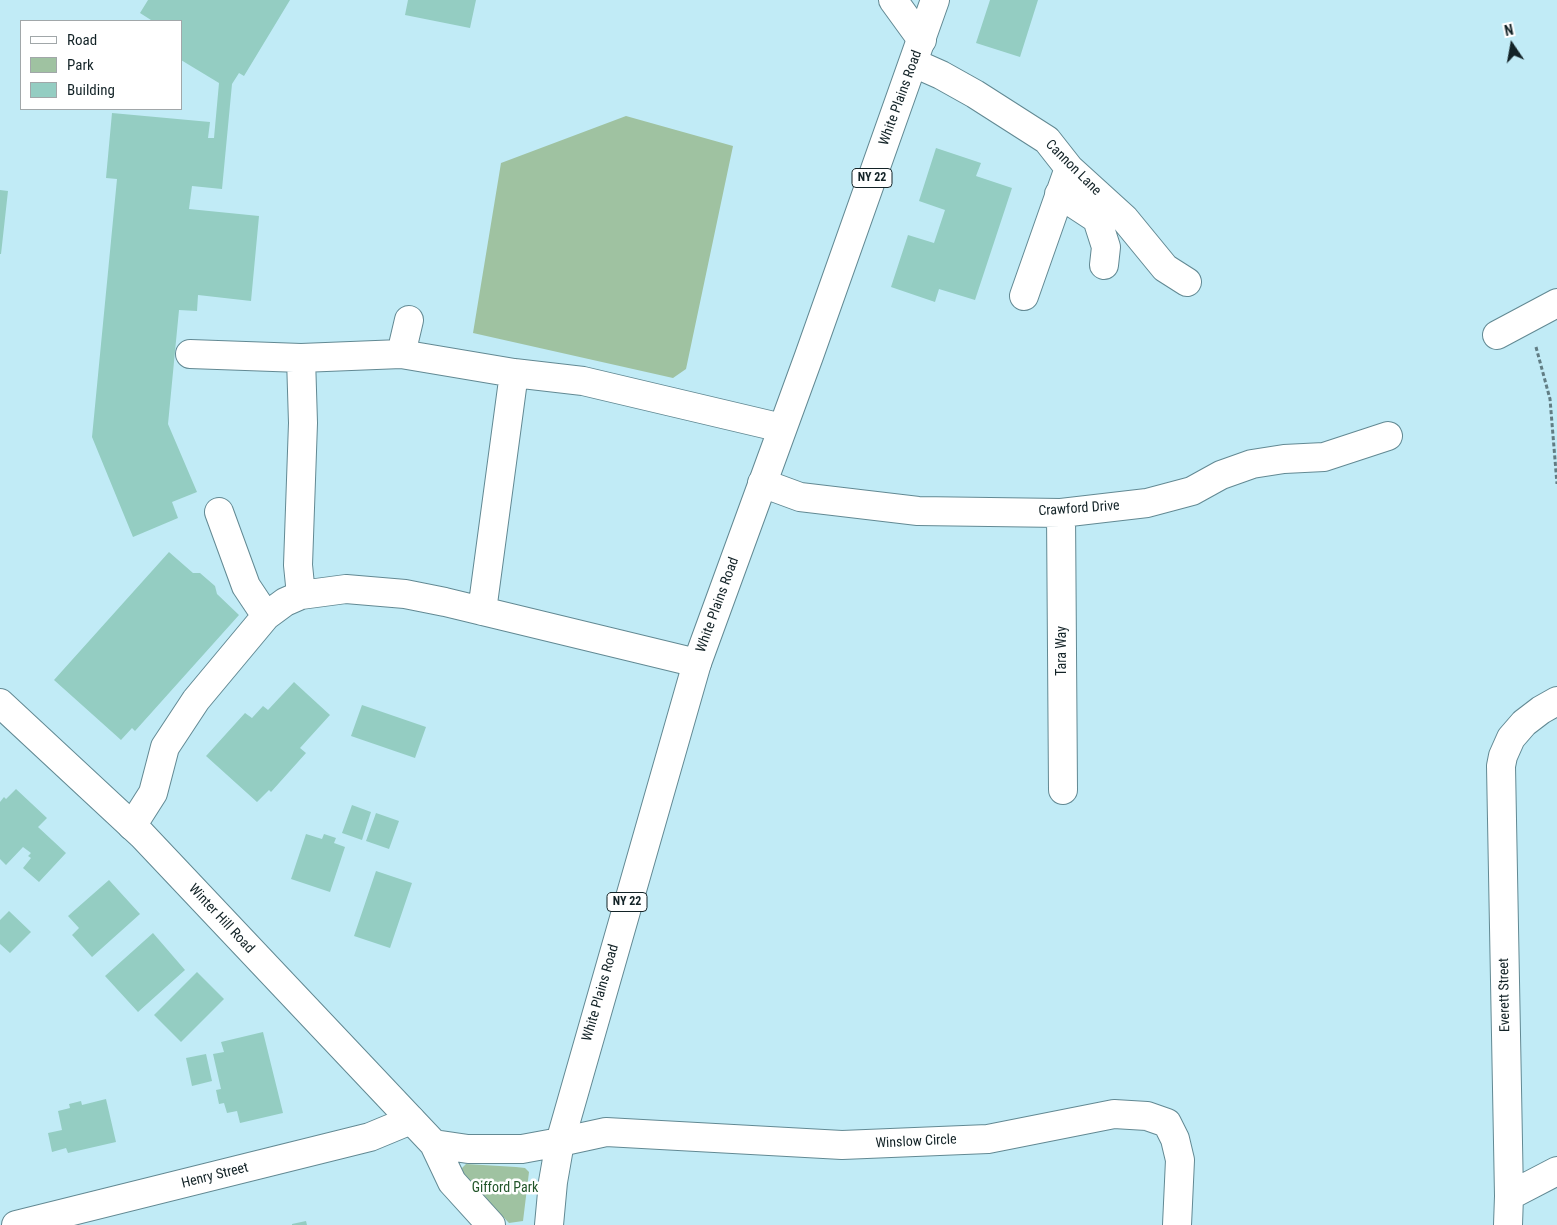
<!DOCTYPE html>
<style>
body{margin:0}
#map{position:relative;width:1557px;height:1225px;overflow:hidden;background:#c1ebf6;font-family:"Roboto Condensed",sans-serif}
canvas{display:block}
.legend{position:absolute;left:20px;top:20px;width:162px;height:90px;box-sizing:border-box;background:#fff;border:1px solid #a1a7a9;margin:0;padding:6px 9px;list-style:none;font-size:15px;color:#132327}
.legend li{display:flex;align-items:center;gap:10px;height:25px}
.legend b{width:25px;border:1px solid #a1a7a9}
.north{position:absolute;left:1487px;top:20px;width:50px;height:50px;-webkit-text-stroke:4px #fff;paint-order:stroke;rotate:348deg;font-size:14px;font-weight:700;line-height:20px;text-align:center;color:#132327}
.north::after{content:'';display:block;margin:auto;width:18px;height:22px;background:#132327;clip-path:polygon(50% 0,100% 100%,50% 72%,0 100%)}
</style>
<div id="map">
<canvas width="1557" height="1225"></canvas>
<ul class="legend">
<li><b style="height:6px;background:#fff"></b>Road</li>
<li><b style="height:14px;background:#9fc2a1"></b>Park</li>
<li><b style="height:14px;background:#94cdc2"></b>Building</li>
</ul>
<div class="north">N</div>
</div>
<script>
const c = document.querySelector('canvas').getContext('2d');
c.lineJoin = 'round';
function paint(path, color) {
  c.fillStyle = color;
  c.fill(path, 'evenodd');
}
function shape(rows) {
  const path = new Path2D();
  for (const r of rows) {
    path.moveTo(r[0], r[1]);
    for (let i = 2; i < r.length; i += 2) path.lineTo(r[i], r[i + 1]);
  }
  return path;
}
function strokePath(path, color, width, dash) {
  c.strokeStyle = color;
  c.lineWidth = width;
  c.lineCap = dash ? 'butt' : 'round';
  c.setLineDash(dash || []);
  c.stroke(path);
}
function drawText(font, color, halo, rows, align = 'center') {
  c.font = font + ' "Roboto Condensed",sans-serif';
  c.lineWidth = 5;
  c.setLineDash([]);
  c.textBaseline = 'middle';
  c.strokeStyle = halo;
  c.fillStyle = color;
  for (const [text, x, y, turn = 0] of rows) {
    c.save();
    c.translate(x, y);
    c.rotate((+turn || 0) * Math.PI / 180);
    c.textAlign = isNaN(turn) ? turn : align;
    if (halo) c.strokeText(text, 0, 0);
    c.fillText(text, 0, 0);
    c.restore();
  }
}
const green = shape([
 [626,116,733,146,686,369,673,378,473,333,501,163],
 [466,1164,516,1167,525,1168,529,1172,523,1221,509,1223,463,1175,462,1168]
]);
const building = shape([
 [148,0,290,0,244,76,239,73,232,84,222,189,192,186,189,209,259,216,251,301,198,295,197,311,179,310,168,424,197,492,172,502,178,518,133,537,92,437,117,179,106,178,112,113,210,122,208,138,214,138,219,83,181,60,181,21,150,21,151,20,140,13],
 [408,0,476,0,470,28,405,15],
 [990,0,1038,0,1020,57,976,43],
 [936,148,981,163,976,176,1012,188,975,300,939,289,935,302,891,287,908,235,934,243,945,210,919,201],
 [0,190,8,191,1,254,0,254],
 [169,552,193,573,200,573,215,586,217,594,239,615,135,731,132,728,121,740,54,680],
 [294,682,330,715,300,748,306,753,271,792,269,790,257,802,206,756,245,713,252,718,263,706,268,710],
 [362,705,426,727,415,758,351,736],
 [16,789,47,818,38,827,66,853,39,882,23,868,31,858,28,856,31,853,23,847,6,865,0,859,0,802,4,797,6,799],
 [352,805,371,812,362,840,342,833],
 [376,813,399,821,389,849,366,841],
 [306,834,322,839,324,834,336,838,334,843,345,847,330,892,291,879],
 [376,871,412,883,390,948,354,936],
 [109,880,140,914,92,957,72,935,79,928,68,916],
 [9,911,31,932,10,953,0,944,0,920],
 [153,933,185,970,138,1012,105,976],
 [197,972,224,999,181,1042,154,1015],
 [263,1032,283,1113,240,1123,237,1111,227,1113,224,1103,219,1104,216,1090,221,1089,213,1054,224,1052,221,1042],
 [206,1054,212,1081,192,1086,186,1058],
 [106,1099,116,1142,68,1153,66,1148,52,1152,48,1133,62,1130,58,1111,70,1108,69,1104,81,1101,82,1105],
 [306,1221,307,1225,292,1225,292,1224]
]);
const path = shape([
 [1536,347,1550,399,1557,484]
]);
const minor = shape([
 [893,0,922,40],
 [914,63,941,75,975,94,1047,140,1069,168,1124,218,1165,268,1187,282],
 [1059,194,1097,219,1106,247,1104,265],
 [1024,296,1069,168],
 [1497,335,1557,303],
 [190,354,301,358,401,354,514,373,583,381,782,428],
 [401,354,409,320],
 [301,358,303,423,298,565,301,595,346,589,405,594,445,602,697,663],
 [762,483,800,497,918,511,1061,513,1147,503,1192,491,1221,475,1252,464,1284,459,1324,457,1388,436],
 [219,512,246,586,266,616],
 [1061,513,1063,790],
 [482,611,514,373],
 [132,826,153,793,165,747,196,700,266,616,285,602,301,595],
 [560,1142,606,1132,842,1145,988,1139,1114,1114,1147,1116,1167,1123,1175,1139,1180,1160,1177,1225],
 [1509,1196,1557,1171],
 [16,1225,370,1137,411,1120],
 [1508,1225,1509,1196,1501,766,1503,756,1511,738,1524,723,1541,710,1557,701]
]);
const major = shape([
 [0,703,142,835,434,1144,452,1182,491,1225],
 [434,1144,468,1149,522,1149,560,1142],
 [549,1225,553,1182,560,1142,697,663,809,356,935,0]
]);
const shields = [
 [872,178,40],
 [627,902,40]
];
const shieldNames = [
 ["NY 22",872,178],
 ["NY 22",627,902]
];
const streetNames = [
 ["White Plains Road",901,98,-70],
 ["Cannon Lane",1073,168,45],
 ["Crawford Drive",1079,509,-4],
 ["White Plains Road",718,605,-70],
 ["Tara Way",1062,651,-90],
 ["Winter Hill Road",221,919,47],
 ["White Plains Road",601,993,-74],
 ["Everett Street",1505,995,-91],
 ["Winslow Circle",916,1142,-3],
 ["Henry Street",215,1176,-14]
];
const parkNames = [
 ["Gifford Park",505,1188]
];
paint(green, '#9fc2a1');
paint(building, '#94cdc2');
strokePath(minor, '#628993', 30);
strokePath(major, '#628993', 30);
strokePath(path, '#617d84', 3, [4, 2.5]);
strokePath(minor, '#fff', 28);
strokePath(major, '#fff', 28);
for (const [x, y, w] of shields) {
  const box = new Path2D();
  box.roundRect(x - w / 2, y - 9.5, w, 19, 4);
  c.fillStyle = '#fff';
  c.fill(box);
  strokePath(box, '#132327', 1);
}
drawText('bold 12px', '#132327', null, shieldNames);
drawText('14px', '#132327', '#fff', streetNames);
drawText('14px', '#215529', '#fff', parkNames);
</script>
